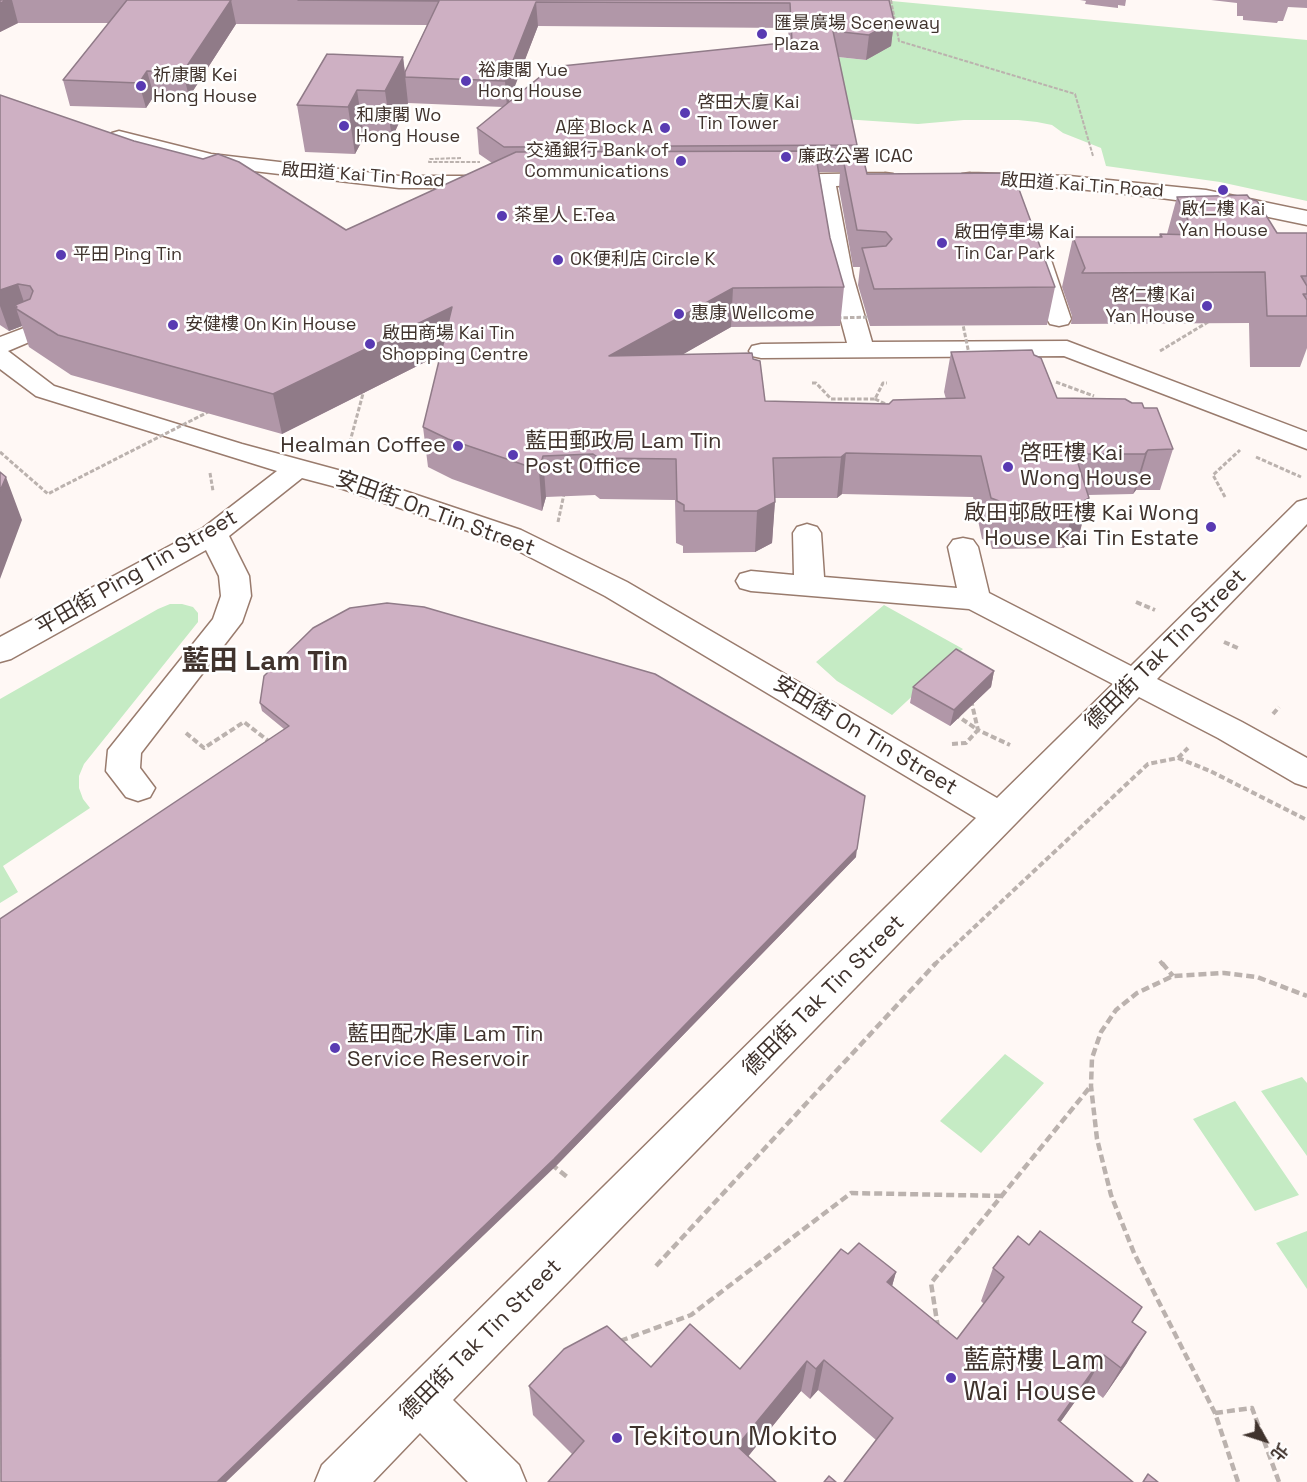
<!DOCTYPE html>
<meta charset="utf-8">
<style>
body{margin:0}
#map{position:relative;width:1307px;height:1482px;overflow:hidden;background:#fff8f5;font-family:"Space Grotesk","Noto Sans TC",sans-serif}
canvas{display:block}
.north{position:absolute;left:1235px;top:1410px;width:60px;height:60px;-webkit-text-stroke:4px #fff;paint-order:stroke;rotate:129deg;font-size:16px;font-weight:700;line-height:24px;text-align:center;color:#40332d}
.north::after{content:'';display:block;margin:auto;width:21px;height:27px;background:#40332d;clip-path:polygon(50% 0,100% 100%,50% 72%,0 100%)}
</style>
<div id="map">
<canvas width="1307" height="1482"></canvas>
<div class="north">北</div>
</div>
<script>
const c = document.querySelector('canvas').getContext('2d');
c.lineJoin = 'round';
function paint(path, color) {
  c.fillStyle = color;
  c.fill(path, 'evenodd');
}
function shape(rows) {
  const path = new Path2D();
  for (const r of rows) {
    path.moveTo(r[0], r[1]);
    for (let i = 2; i < r.length; i += 2) path.lineTo(r[i], r[i + 1]);
  }
  return path;
}
function strokePath(path, color, width, dash) {
  c.strokeStyle = color;
  c.lineWidth = width;
  c.lineCap = dash ? 'butt' : 'round';
  c.setLineDash(dash || []);
  c.stroke(path);
}
function drawText(font, color, halo, rows, align = 'center') {
  c.font = font + ' "Space Grotesk","Noto Sans TC",sans-serif';
  c.lineWidth = 5;
  c.setLineDash([]);
  c.textBaseline = 'middle';
  c.strokeStyle = halo;
  c.fillStyle = color;
  for (const [text, x, y, turn = 0] of rows) {
    c.save();
    c.translate(x, y);
    c.rotate((+turn || 0) * Math.PI / 180);
    c.textAlign = isNaN(turn) ? turn : align;
    if (halo) c.strokeText(text, 0, 0);
    c.fillText(text, 0, 0);
    c.restore();
  }
}
const green = shape([
 [881,0,1307,40,1307,201,1220,182,1106,166,1101,148,1063,133,1052,125,1037,122,1018,120,964,120,918,124,843,119,752,48,866,60],
 [170,604,182,604,193,607,198,613,198,622,84,764,79,776,79,788,83,799,90,808,3,866,18,892,0,903,0,699,158,609],
 [884,605,963,649,892,715,837,681,816,662],
 [1005,1054,1044,1083,981,1153,940,1121],
 [1302,1077,1307,1083,1307,1156,1261,1091],
 [1235,1101,1299,1195,1255,1211,1193,1119],
 [1307,1231,1307,1289,1276,1243]
]);
const pathFar3 = shape([
 [891,0,899,41,1075,94,1093,156]
]);
const pathFar2 = shape([
 [1160,351,1208,322],
 [1056,382,1094,396],
 [812,383,816,383,831,399,875,399,883,383,887,383],
 [875,399,890,406],
 [348,449,364,390],
 [0,452,48,494,61,487],
 [1256,457,1301,477],
 [210,473,213,491],
 [1225,497,1213,475,1240,450],
 [558,522,564,494]
]);
const pathFar1 = shape([
 [1136,602,1155,610],
 [1224,642,1240,649],
 [971,700,978,730,1010,745],
 [1273,714,1279,707],
 [186,733,204,748,244,722,271,743],
 [952,744,966,743,978,730,956,715],
 [1178,758,1188,748],
 [1160,961,1163,965],
 [934,965,1148,764,1178,758,1210,771,1307,820]
]);
const path = shape([
 [1162,963,1173,976],
 [551,1164,567,1177],
 [656,1266,936,963],
 [938,1328,931,1283,1090,1087],
 [620,1341,691,1315,851,1193,1002,1196],
 [1215,1413,1252,1408,1279,1482],
 [1238,1482,1215,1413,1134,1253,1111,1195,1097,1139,1091,1086,1092,1058,1101,1032,1116,1010,1137,993,1173,976,1224,973,1257,977,1307,996]
]);
const minor = shape([
 [119,131,211,154,399,176,495,176,503,177,506,182,503,187,495,188,399,188,211,166,112,141,109,137,112,133,119,131],
 [885,173,893,174,896,179,893,184,836,186,853,276,872,342,1067,341,1307,432,1307,449,1064,356,761,358,752,356,749,351,752,346,761,344,847,343,829,276,814,186,775,186,767,185,764,180,767,175,885,173],
 [970,173,1069,176,1206,190,1307,211,1307,225,1206,204,1153,197,1069,188,962,184,959,179,962,174,970,173],
 [1038,250,1046,252,1050,257,1071,319,1068,324,1059,326,1050,324,1047,319,1026,257,1030,252,1038,250],
 [32,325,41,327,44,332,41,337,8,351,54,386,242,444,360,476,521,530,627,582,997,798,1113,684,969,609,751,591,740,588,736,581,740,574,751,571,794,575,793,533,797,527,807,524,817,527,821,533,824,577,957,588,948,547,953,540,963,538,973,540,978,547,989,593,1131,666,1297,502,1307,499,1307,524,1157,679,1242,722,1307,758,1307,787,1295,783,1218,738,1139,697,453,1400,519,1465,526,1482,468,1482,420,1433,373,1482,315,1482,322,1465,976,818,605,596,501,542,340,488,302,478,229,536,249,576,251,596,242,622,141,753,140,768,155,788,150,797,138,801,126,797,106,771,108,750,213,619,221,596,219,576,206,550,11,659,0,662,0,637,203,528,277,471,36,396,0,369,0,337,32,325]
]);
const pathBridgeFar1 = shape([
 [461,158,430,159,429,162,480,162]
]);
const pathBridge = shape([
 [837,318,871,317],
 [962,320,969,354],
 [61,487,208,412]
]);
const wall = shape([
 [0,0,889,0,894,21,891,46,866,60,838,57,857,145,857,153,867,174,1055,287,1047,325,870,326,858,285,860,267,853,267,839,188,840,172,819,172,830,238,844,287,840,326,731,327,683,354,753,359,765,401,889,404,946,399,944,392,951,352,1034,355,1057,398,1132,403,1144,408,1173,449,1160,490,1136,490,1133,494,1088,495,1078,539,1063,548,992,549,990,542,982,539,973,497,842,494,837,498,775,498,772,543,755,552,683,553,683,546,676,543,675,500,600,499,595,495,546,497,542,511,452,479,428,467,423,427,441,354,282,434,71,375,29,347,22,326,9,331,0,325,0,95,346,230,492,163,479,154,477,128,503,107,408,103,392,138,364,137,355,154,305,152,297,105,403,57,405,72,427,25,236,24,189,97,154,96,146,108,70,106,63,80,109,23,18,23,0,32],
 [538,26,788,28,789,43,508,102],
 [1080,0,1126,0,1125,6,1118,5,1118,8,1085,4,1086,1],
 [1211,0,1307,0,1307,8,1288,7,1283,21,1278,21,1277,23,1243,20,1243,16,1237,16,1237,3],
 [1177,197,1277,233,1307,233,1307,348,1300,367,1250,367,1249,323,1071,324,1072,316,1062,287,1073,237,1159,237,1160,234,1167,234],
 [994,671,991,687,950,726,910,703,913,687],
 [260,703,856,857,555,1167,284,729,262,711],
 [848,1254,896,1272,892,1286,957,1339,984,1304,981,1301,993,1268,1133,1322,1127,1363,1103,1398,1087,1385,1060,1422,876,1440,818,1390,810,1399,801,1391,748,1456,572,1454,533,1415,529,1386,651,1367,740,1369]
]);
const shadedWall = shape([
 [7,0,12,0,18,23,0,32,0,3],
 [231,0,236,24,189,97,183,72],
 [536,2,538,26,507,107,505,81],
 [894,21,891,46,866,60,869,35],
 [403,57,408,103,392,138,385,91],
 [147,71,154,96,146,108,139,83],
 [357,90,364,137,355,154,348,107],
 [18,284,29,317,15,305,22,326,9,331,0,306,0,290],
 [733,288,731,327,610,396,609,356],
 [452,307,457,346,282,434,273,394],
 [1148,450,1136,490,1133,494,1145,454],
 [846,453,842,494,837,498,841,457],
 [543,456,546,497,542,511,539,470],
 [6,477,22,520,0,579,0,491],
 [1089,498,1078,539,1063,548,1074,507],
 [775,502,772,543,755,552,757,511],
 [994,671,991,687,950,726,954,710],
 [857,849,856,857,555,1167,226,1482,217,1482],
 [896,1272,887,1304,887,1282],
 [1146,1332,1127,1363,1103,1398,1121,1368],
 [1104,1355,1087,1385,1042,1448,1058,1420],
 [824,1360,818,1390,810,1399,816,1369],
 [807,1361,801,1391,734,1474,737,1446]
]);
const building = shape([
 [0,0,7,0,0,3,0,0],
 [127,0,231,0,183,72,147,71,139,83,63,80,127,0],
 [298,0,889,0,894,21,869,35,833,31,857,145,504,147,477,128,552,67,792,42,790,3,536,2,505,81,405,77,405,72,439,1,298,0],
 [327,54,403,57,385,91,357,90,348,107,297,105,327,54],
 [0,95,134,141,203,159,218,154,239,162,346,230,516,152,815,151,830,238,844,287,733,288,609,356,752,353,753,359,760,361,765,401,889,404,893,400,965,398,951,352,1032,350,1034,355,1041,358,1057,398,1125,399,1132,403,1142,403,1144,408,1157,408,1173,449,1148,450,1145,454,1075,454,1089,498,1074,507,1001,508,999,501,991,498,981,456,846,453,841,457,773,458,775,502,757,511,684,511,684,505,677,501,676,459,599,458,593,454,543,456,539,470,448,439,423,427,452,307,273,394,58,335,15,308,17,307,15,305,30,299,33,291,30,286,18,284,0,290,0,95],
 [842,153,862,153,867,174,1013,173,1055,287,874,289,862,248,886,246,892,239,886,232,857,230,842,153],
 [1247,195,1250,199,1257,201,1277,233,1307,233,1307,276,1301,276,1307,286,1307,294,1303,294,1307,300,1307,316,1267,316,1265,272,1082,273,1085,268,1073,237,1162,237,1160,234,1195,235,1177,197,1247,195],
 [0,472,6,477,0,491,0,472],
 [387,603,424,607,655,674,865,796,857,849,554,1159,217,1482,1,1482,0,919,289,726,260,703,264,676,313,628,350,608,387,603],
 [956,649,994,671,954,710,913,687,956,649],
 [1040,1231,1142,1307,1132,1322,1146,1332,1121,1368,1104,1355,1058,1420,1133,1482,844,1482,893,1418,824,1360,816,1369,807,1361,737,1446,776,1482,548,1482,584,1441,529,1386,564,1349,607,1326,651,1367,690,1324,740,1369,841,1249,848,1254,859,1243,896,1272,887,1282,957,1339,1004,1277,993,1268,1018,1236,1029,1245,1040,1231],
 [1148,1474,1158,1482,1143,1482,1148,1474],
 [829,1476,836,1482,824,1482,829,1476]
]);
const markers = [
 [762,34,6,"#593ab2"],
 [466,81,6,"#593ab2"],
 [141,86,6,"#593ab2"],
 [685,113,6,"#593ab2"],
 [344,126,6,"#593ab2"],
 [665,128,6,"#593ab2"],
 [786,157,6,"#593ab2"],
 [681,161,6,"#593ab2"],
 [1223,190,6,"#593ab2"],
 [502,216,6,"#593ab2"],
 [942,243,6,"#593ab2"],
 [61,255,6,"#593ab2"],
 [558,260,6,"#593ab2"],
 [1207,306,6,"#593ab2"],
 [679,314,6,"#593ab2"],
 [173,325,6,"#593ab2"],
 [370,344,6,"#593ab2"],
 [458,446,6,"#593ab2"],
 [513,455,6,"#593ab2"],
 [1008,467,6,"#593ab2"],
 [1211,527,6,"#593ab2"],
 [335,1048,6,"#593ab2"],
 [951,1378,6,"#593ab2"],
 [617,1438,6,"#593ab2"]
];
const farPoinames = [
 ["匯景廣場 Sceneway",774,24],
 ["Plaza",774,45],
 ["裕康閣 Yue",478,71],
 ["Hong House",478,92],
 ["祈康閣 Kei",153,76],
 ["Hong House",153,97],
 ["啓田大廈 Kai",697,103],
 ["Tin Tower",697,124],
 ["和康閣 Wo",356,116],
 ["Hong House",356,137],
 ["A座 Block A",653,128,"right"],
 ["交通銀行 Bank of",669,151,"right"],
 ["Communications",669,172,"right"],
 ["廉政公署 ICAC",798,157],
 ["啟仁樓 Kai",1223,210,"center"],
 ["Yan House",1223,231,"center"],
 ["茶星人 E.Tea",514,216],
 ["啟田停車場 Kai",954,233],
 ["Tin Car Park",954,254],
 ["平田 Ping Tin",73,255],
 ["OK便利店 Circle K",570,260],
 ["啓仁樓 Kai",1195,296,"right"],
 ["Yan House",1195,317,"right"],
 ["惠康 Wellcome",691,314],
 ["安健樓 On Kin House",185,325],
 ["啟田商場 Kai Tin",382,334],
 ["Shopping Centre",382,355]
];
const farStreetnames = [
 ["啟田道 Kai Tin Road",363,176,4],
 ["啟田道 Kai Tin Road",1082,186,4]
];
const poiNames = [
 ["藍田郵政局 Lam Tin",525,442],
 ["Post Office",525,467],
 ["Healman Coffee",446,446,"right"],
 ["啓旺樓 Kai",1020,454],
 ["Wong House",1020,479],
 ["啟田邨啟旺樓 Kai Wong",1199,514,"right"],
 ["House Kai Tin Estate",1199,539,"right"],
 ["藍田配水庫 Lam Tin",347,1035],
 ["Service Reservoir",347,1060]
];
const streetNames = [
 ["安田街 On Tin Street",435,514,20],
 ["平田街 Ping Tin Street",137,573,-30],
 ["德田街 Tak Tin Street",1166,650,-45],
 ["安田街 On Tin Street",865,736,31],
 ["德田街 Tak Tin Street",824,996,-45],
 ["德田街 Tak Tin Street",481,1340,-45]
];
const nearPoinames = [
 ["藍蔚樓 Lam",963,1362],
 ["Wai House",963,1393],
 ["Tekitoun Mokito",629,1438]
];
const districtNames = [
 ["藍田 Lam Tin",265,662]
];
paint(green, '#c5ebc4');
strokePath(minor, '#997b6d', 3);
strokePath(pathFar3, '#bbb2ae', 2, [4, 1.5]);
strokePath(pathFar2, '#bbb2ae', 3, [4.5, 2]);
strokePath(pathFar1, '#bbb2ae', 4, [6, 3]);
strokePath(path, '#bbb2ae', 4.5, [8, 4]);
paint(minor, '#fff');
strokePath(pathBridgeFar1, '#bbb2ae', 2, [4, 1.5]);
strokePath(pathBridge, '#bbb2ae', 3, [4.5, 2]);
paint(wall, '#b197a8');
paint(shadedWall, '#907b88');
paint(building, '#ceb0c3');
strokePath(building, '#907b88', 1.5);
for (const [x, y, r, color] of markers) {
  const dot = new Path2D();
  dot.arc(x, y, r, 0, 2 * Math.PI);
  c.fillStyle = color;
  c.fill(dot);
  strokePath(dot, '#fff', 2);
}
drawText('18px', '#40332d', '#fff', farPoinames, 'left');
drawText('18px', '#40332d', '#fff', farStreetnames);
drawText('22px', '#40332d', '#fff', poiNames, 'left');
drawText('22px', '#40332d', '#fff', streetNames);
drawText('27px', '#40332d', '#fff', nearPoinames, 'left');
drawText('bold 28px', '#40332d', '#fff', districtNames);
</script>
